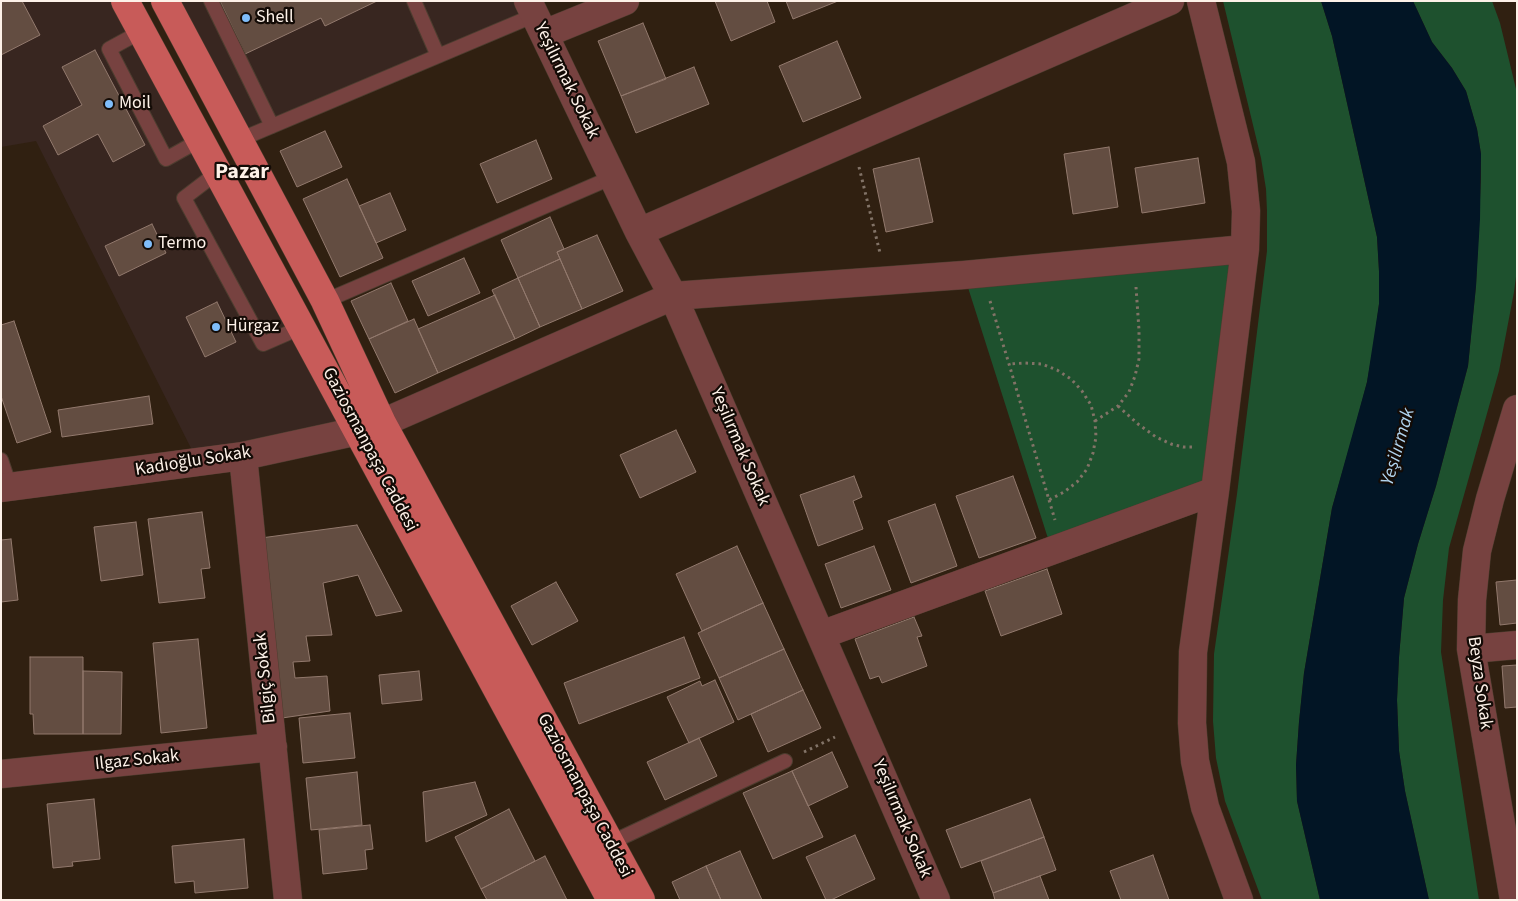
<!DOCTYPE html>
<meta charset="utf-8">
<style>
body{margin:0}
#map{position:relative;width:1518px;height:901px;overflow:hidden;background:#302011;font-family:"Source Sans 3",sans-serif}
canvas{display:block}
.frame{position:absolute;inset:0;border:2px solid #fdf1e8;pointer-events:none}
</style>
<div id="map">
<canvas width="1518" height="901"></canvas>
<div class="frame"></div>
</div>
<script>
const c = document.querySelector('canvas').getContext('2d');
c.lineJoin = 'round';
function paint(path, color) {
  c.fillStyle = color;
  c.fill(path, 'evenodd');
}
function shape(rows) {
  const path = new Path2D();
  for (const r of rows) {
    path.moveTo(r[0], r[1]);
    for (let i = 2; i < r.length; i += 2) path.lineTo(r[i], r[i + 1]);
  }
  return path;
}
function strokePath(path, color, width, dash) {
  c.strokeStyle = color;
  c.lineWidth = width;
  c.lineCap = dash ? 'butt' : 'round';
  c.setLineDash(dash || []);
  c.stroke(path);
}
function drawText(font, color, halo, rows, align = 'center') {
  c.font = font + ' "Source Sans 3",sans-serif';
  c.lineWidth = 4.5;
  c.setLineDash([]);
  c.textBaseline = 'middle';
  c.strokeStyle = halo;
  c.fillStyle = color;
  for (const [text, x, y, turn = 0] of rows) {
    c.save();
    c.translate(x, y);
    c.rotate((+turn || 0) * Math.PI / 180);
    c.textAlign = isNaN(turn) ? turn : align;
    if (halo) c.strokeText(text, 0, 0);
    c.fillText(text, 0, 0);
    c.restore();
  }
}
const commercial = shape([
 [1,1,125,1,358,431,198,462,36,141,1,147],
 [165,1,528,1,535,15,239,140]
]);
const green = shape([
 [1223,1,1321,1,1332,36,1377,237,1379,271,1379,304,1374,343,1367,382,1355,428,1332,508,1304,673,1299,722,1296,765,1297,801,1320,900,1262,900,1225,801,1216,758,1213,721,1214,654,1237,494,1267,251,1267,211,1266,189,1261,158],
 [1413,1,1492,1,1500,23,1517,93,1517,269,1514,292,1499,371,1449,548,1443,600,1441,652,1479,900,1429,900,1405,791,1399,751,1397,700,1399,657,1404,598,1418,544,1436,486,1468,366,1476,286,1481,177,1481,154,1477,129,1466,91,1452,68,1432,42],
 [1245,249,1215,491,1052,551,964,275]
]);
const water = shape([
 [1321,1,1413,1,1432,42,1452,68,1466,91,1477,129,1481,154,1480,219,1476,286,1468,366,1436,486,1418,544,1404,598,1399,657,1397,700,1399,751,1405,791,1429,900,1320,900,1297,801,1296,765,1299,722,1304,673,1332,508,1367,382,1379,304,1379,271,1377,237,1332,36]
]);
const building = shape([
 [1,1,22,1,40,35,1,55,1,1],
 [220,1,377,1,325,26,321,18,245,54,220,1],
 [715,1,767,1,775,22,731,41,715,1],
 [786,1,838,1,793,19,786,1],
 [643,23,666,79,621,96,598,41,643,23],
 [837,41,861,98,803,122,779,66,837,41],
 [95,50,145,145,113,162,98,134,58,155,43,126,82,105,62,67,95,50],
 [694,67,709,104,636,133,621,96,694,67],
 [325,131,342,167,297,187,280,151,325,131],
 [536,140,552,179,497,203,480,164,536,140],
 [1109,147,1118,207,1073,214,1064,154,1109,147],
 [919,158,933,222,886,232,873,169,919,158],
 [1198,158,1205,203,1142,213,1135,168,1198,158],
 [347,179,383,258,340,277,303,199,347,179],
 [390,193,406,230,376,243,359,206,390,193],
 [550,217,564,249,557,252,560,259,518,278,501,240,550,217],
 [152,224,166,253,119,276,105,246,152,224],
 [597,235,623,291,582,309,557,252,597,235],
 [464,258,480,293,428,316,412,281,464,258],
 [560,259,582,309,540,327,518,278,560,259],
 [518,278,540,327,515,339,492,290,518,278],
 [391,283,408,321,369,339,351,301,391,283],
 [495,295,515,339,438,373,418,329,495,295],
 [217,302,236,342,205,357,186,317,217,302],
 [414,319,438,373,395,393,369,339,414,319],
 [14,321,51,432,17,443,1,396,1,325,14,321],
 [149,396,153,424,62,437,58,410,149,396],
 [676,430,696,472,640,498,620,455,676,430],
 [854,476,862,497,853,501,863,529,818,546,800,495,854,476],
 [1013,476,1036,538,979,558,956,496,1013,476],
 [935,504,957,566,911,583,888,521,935,504],
 [202,512,210,568,201,569,205,598,159,603,148,519,202,512],
 [136,522,143,575,101,581,94,527,136,522],
 [357,525,402,611,376,616,358,575,323,583,332,635,306,636,310,661,293,662,295,678,327,676,330,711,282,718,261,538,357,525],
 [11,539,18,600,1,602,1,540,11,539],
 [737,546,763,603,702,631,676,574,737,546],
 [874,546,891,590,841,608,825,564,874,546],
 [1047,569,1062,614,1001,636,985,591,1047,569],
 [1517,580,1517,623,1500,625,1496,582,1517,580],
 [556,582,578,621,532,645,511,606,556,582],
 [763,603,784,649,719,678,698,633,763,603],
 [914,617,922,636,917,637,927,666,882,683,879,676,870,679,855,639,914,617],
 [684,637,700,678,579,724,564,683,684,637],
 [198,639,207,728,161,733,153,643,198,639],
 [784,649,803,690,738,720,719,678,784,649],
 [30,657,83,657,83,734,34,734,33,714,30,714,30,657],
 [1517,665,1517,707,1505,708,1502,666,1517,665],
 [83,671,122,672,121,734,83,734,83,671],
 [419,671,422,700,382,704,379,675,419,671],
 [715,680,734,722,689,743,667,697,700,681,702,686,715,680],
 [803,690,821,728,768,752,751,714,803,690],
 [350,713,355,758,303,763,299,718,350,713],
 [699,738,717,776,665,800,647,762,699,738],
 [832,752,848,787,808,806,792,771,832,752],
 [792,771,823,837,773,859,743,793,792,771],
 [357,772,362,825,311,830,306,778,357,772],
 [475,782,487,815,426,842,423,792,475,782],
 [94,799,100,859,72,862,73,866,53,868,47,804,94,799],
 [1030,799,1044,837,961,868,946,830,1030,799],
 [509,809,535,861,481,889,455,837,509,809],
 [370,825,373,849,365,850,367,869,323,874,319,830,370,825],
 [855,835,875,879,831,900,826,900,806,857,855,835],
 [1044,837,1056,870,993,893,981,861,1044,837],
 [244,839,248,888,195,893,194,881,175,883,172,846,244,839],
 [740,851,762,900,721,900,706,866,740,851],
 [1153,855,1169,900,1121,900,1110,871,1153,855],
 [545,856,567,900,487,900,481,889,545,856],
 [706,866,721,900,680,900,672,882,706,866],
 [1040,876,1049,900,995,900,993,893,1040,876]
]);
const path = shape([
 [859,167,880,253],
 [990,301,1009,364,1049,500,1064,492,1077,482,1087,469,1093,453,1096,437,1095,421,1091,405,1082,391,1071,379,1057,370,1042,364,1025,363,1009,364],
 [1118,406,1138,424,1156,437,1171,444,1183,447,1194,447],
 [1095,421,1118,406,1129,392,1135,376,1139,359,1139,330,1136,287],
 [1049,500,1055,520],
 [804,752,835,737]
]);
const service = shape([
 [211,1,272,126],
 [414,1,438,56],
 [142,31,109,49,166,159,200,140],
 [239,140,535,15],
 [218,172,184,198,263,344,302,327],
 [325,301,613,177],
 [1,460,10,487],
 [610,843,785,761]
]);
const minor = shape([
 [528,1,639,232,673,296,936,900],
 [1201,1,1241,162,1246,211,1245,249,1215,491,1193,652,1192,723,1195,761,1205,807,1239,900],
 [544,34,625,1],
 [639,232,1170,1],
 [243,456,288,900],
 [1,488,243,456,358,431,382,423,673,296,964,275,1245,249],
 [821,635,1215,491],
 [1471,649,1517,645],
 [1,774,273,747],
 [1514,900,1471,649,1472,600,1477,551,1490,499,1517,409]
]);
const primary = shape([
 [125,1,611,900],
 [165,1,325,301,382,423,641,900]
]);
const markers = [
 [246,18,5,"#7fbdfa"],
 [109,104,5,"#7fbdfa"],
 [148,244,5,"#7fbdfa"],
 [216,327,5,"#7fbdfa"]
];
const poiNames = [
 ["Shell",256,18],
 ["Moil",119,104],
 ["Termo",158,244],
 ["Hürgaz",226,327]
];
const streetNames = [
 ["Yeşilırmak Sokak",566,81,64],
 ["Yeşilırmak Sokak",739,447,67],
 ["Gaziosmanpaşa Caddesi",369,450,62],
 ["Kadıoğlu Sokak",193,462,-9],
 ["Bilgiç Sokak",266,678,-96],
 ["Beyza Sokak",1479,683,82],
 ["Ilgaz Sokak",137,761,-6],
 ["Gaziosmanpaşa Caddesi",584,796,62],
 ["Yeşilırmak Sokak",901,819,67]
];
const waterNames = [
 ["Yeşilırmak",1399,447,-74]
];
const districtNames = [
 ["Pazar",242,173]
];
paint(commercial, '#382620');
paint(green, '#1e512e');
paint(water, '#021525');
paint(building, '#634d41');
strokePath(building, '#92796d', 1);
strokePath(service, '#4d3d2f', 16);
strokePath(minor, '#4d3d2f', 29);
strokePath(primary, '#4d3d2f', 29);
strokePath(path, '#827367', 3, [2.5, 4]);
strokePath(service, '#774240', 14);
strokePath(minor, '#774240', 28);
strokePath(primary, '#c85b59', 28);
for (const [x, y, r, color] of markers) {
  const dot = new Path2D();
  dot.arc(x, y, r, 0, 2 * Math.PI);
  c.fillStyle = color;
  c.fill(dot);
  strokePath(dot, '#130b06', 2);
}
drawText('18px', '#fdf1e8', '#130b06', poiNames, 'left');
drawText('18px', '#fdf1e8', '#130b06', streetNames);
drawText('italic 19px', '#b1d4ef', '#130b06', waterNames);
drawText('bold 22px', '#fdf1e8', '#130b06', districtNames);
</script>
